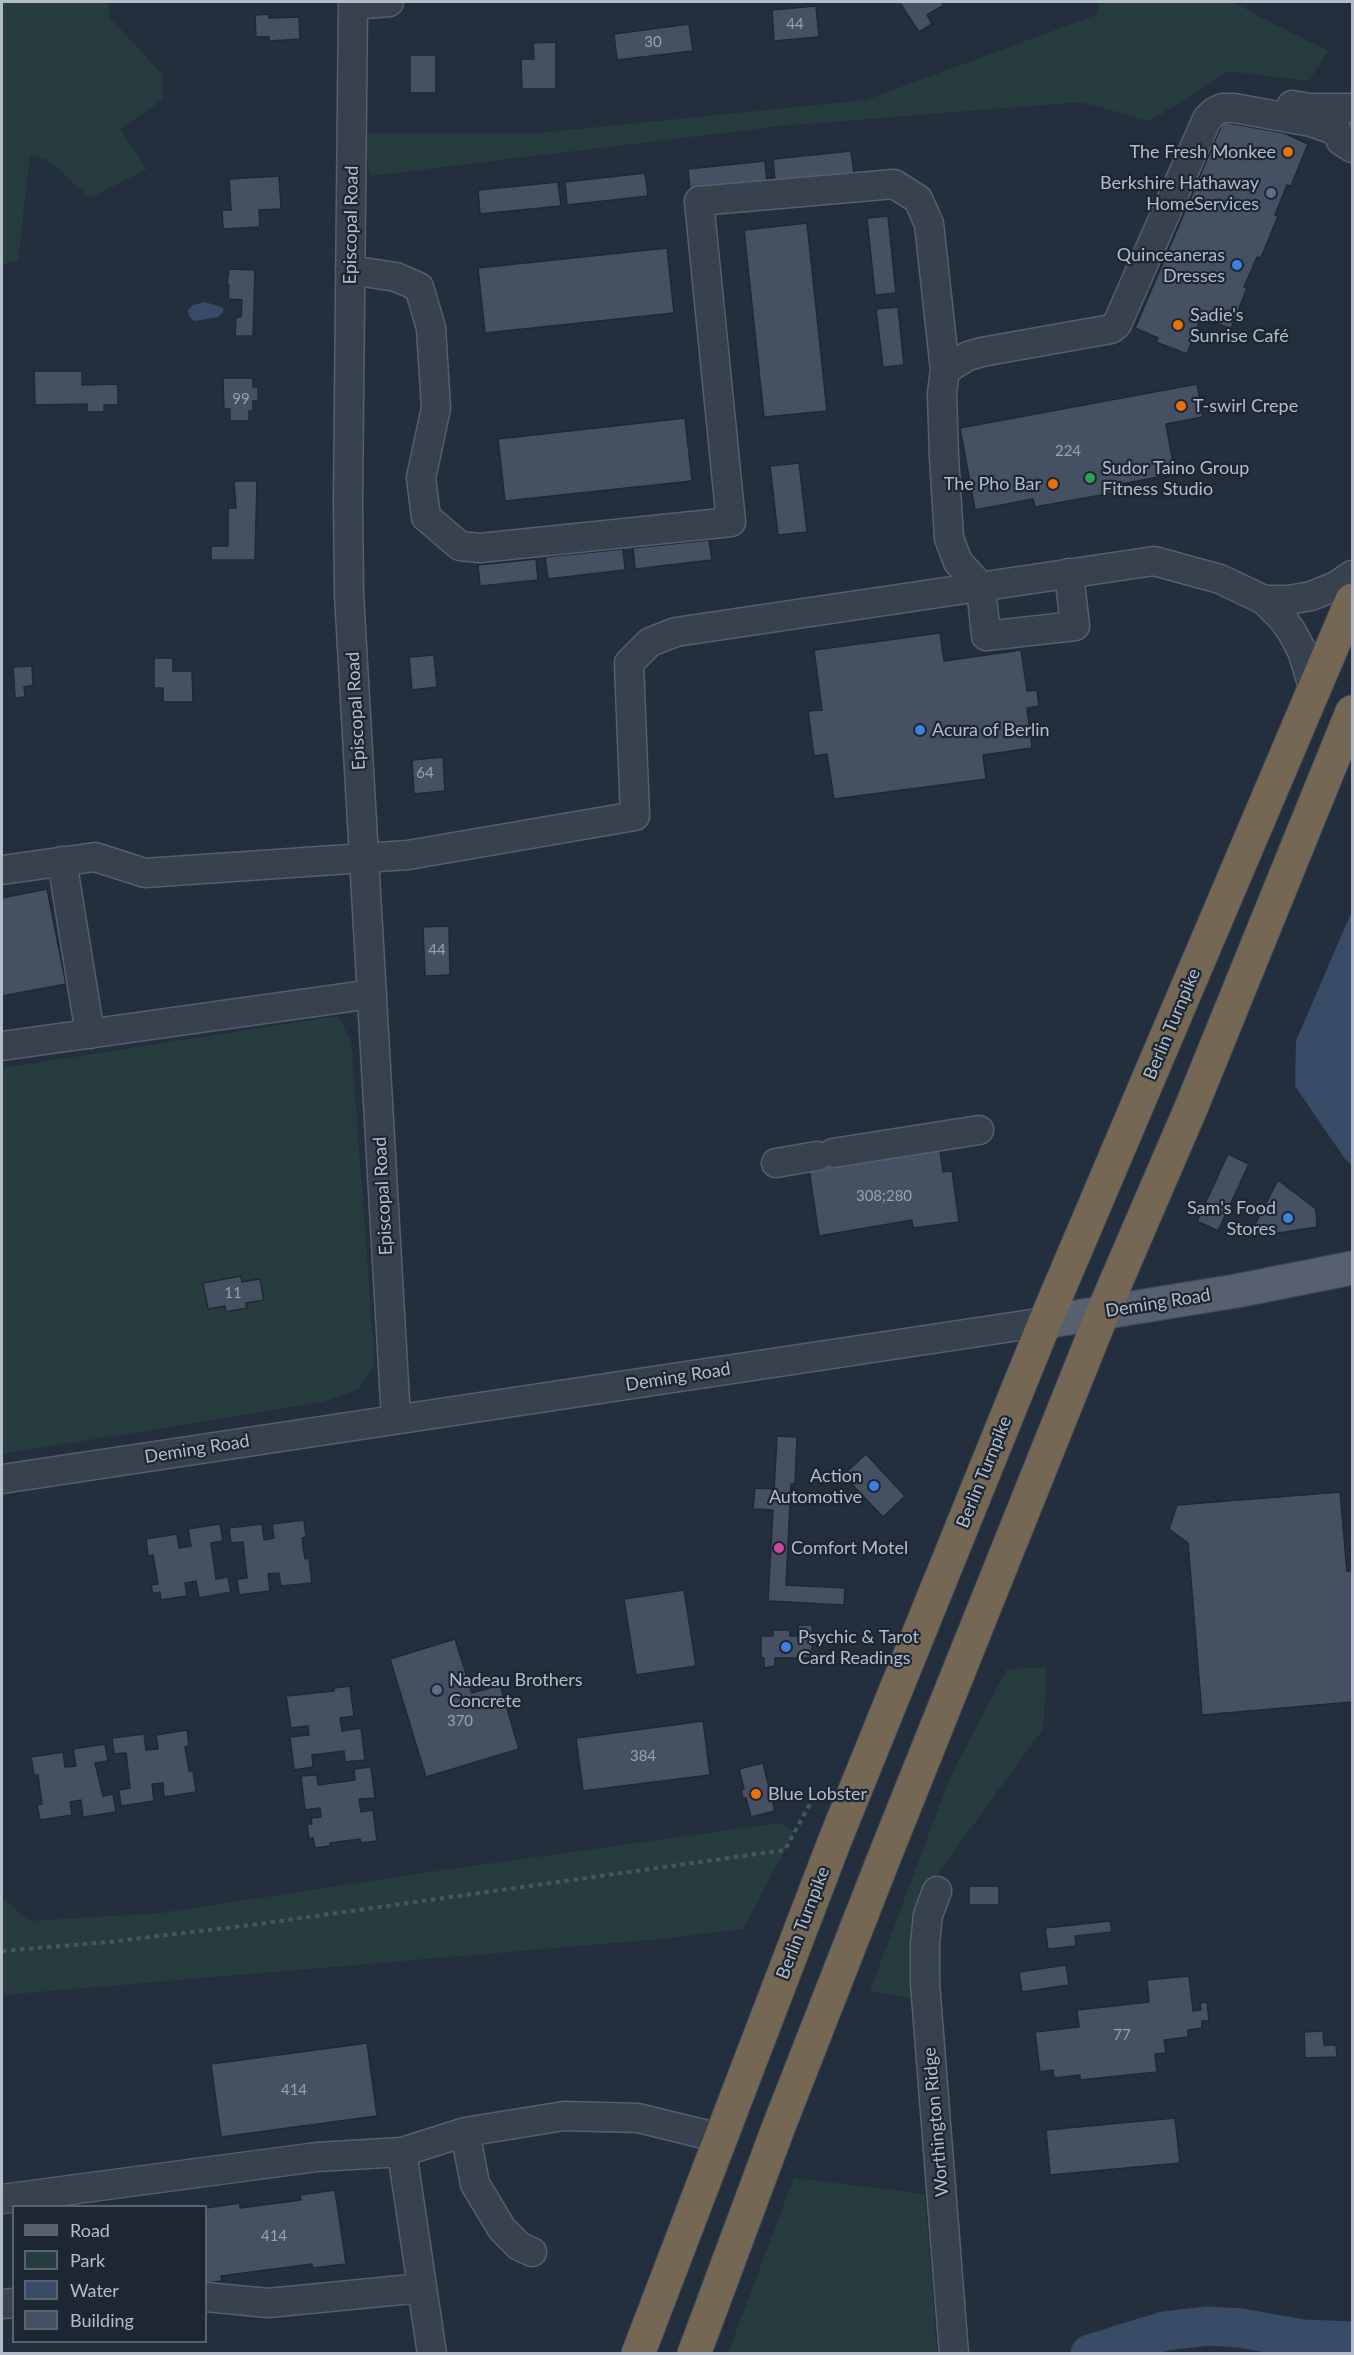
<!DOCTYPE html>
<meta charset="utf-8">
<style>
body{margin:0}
#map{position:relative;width:1354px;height:2355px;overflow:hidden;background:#242f3e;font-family:Lato,sans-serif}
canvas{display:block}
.frame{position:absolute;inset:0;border:3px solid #b4bcc9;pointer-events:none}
.legend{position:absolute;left:12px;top:2205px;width:195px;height:138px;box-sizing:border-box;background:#1d2633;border:2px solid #59626f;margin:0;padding:8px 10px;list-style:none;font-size:18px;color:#b4bcc9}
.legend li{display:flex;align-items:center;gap:12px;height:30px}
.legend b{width:30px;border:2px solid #59626f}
</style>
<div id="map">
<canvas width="1354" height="2355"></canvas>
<div class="frame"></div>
<ul class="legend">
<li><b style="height:8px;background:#56606e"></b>Road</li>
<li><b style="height:16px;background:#263c3f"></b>Park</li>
<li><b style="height:16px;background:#394c67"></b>Water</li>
<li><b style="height:16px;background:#455162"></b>Building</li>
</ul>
</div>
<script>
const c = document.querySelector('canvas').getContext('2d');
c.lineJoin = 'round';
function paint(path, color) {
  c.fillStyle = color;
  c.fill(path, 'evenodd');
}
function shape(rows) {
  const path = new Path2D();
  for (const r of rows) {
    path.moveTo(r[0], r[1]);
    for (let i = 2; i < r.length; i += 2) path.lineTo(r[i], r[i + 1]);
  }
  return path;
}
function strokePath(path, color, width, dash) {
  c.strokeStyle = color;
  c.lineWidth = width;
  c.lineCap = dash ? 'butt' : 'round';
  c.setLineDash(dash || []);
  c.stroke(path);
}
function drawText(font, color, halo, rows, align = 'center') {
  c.font = font + ' Lato,sans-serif';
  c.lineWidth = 4.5;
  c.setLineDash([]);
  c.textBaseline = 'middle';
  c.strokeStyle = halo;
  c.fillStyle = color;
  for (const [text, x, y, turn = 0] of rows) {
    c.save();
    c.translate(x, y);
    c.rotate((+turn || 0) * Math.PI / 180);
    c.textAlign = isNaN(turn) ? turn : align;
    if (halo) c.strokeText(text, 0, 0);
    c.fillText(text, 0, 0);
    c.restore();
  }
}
const green = shape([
 [2,2,108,2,110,18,163,75,162,100,120,129,147,169,90,198,47,159,30,155,18,261,2,264],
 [1100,2,1234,2,1260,17,1328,51,1309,81,1229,71,1150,121,1081,102,780,126,370,176,364,133,529,134,866,100,1096,15],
 [338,1016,351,1041,375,1364,359,1389,323,1402,2,1454,2,1068],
 [1047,1667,1043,1729,917,1902,913,1998,870,1991,951,1775,1007,1669],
 [779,1823,795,1831,743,1929,661,1939,2,1995,2,1898,29,1921,161,1913,423,1873],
 [794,2178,925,2194,937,2353,728,2353]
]);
const water = shape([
 [205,302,223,308,223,312,218,317,194,321,189,316,188,310,193,305],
 [1352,911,1352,1165,1345,1159,1295,1086,1296,1041]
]);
const river = shape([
 [1090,2354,1165,2331,1209,2326,1240,2328,1303,2339,1352,2341]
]);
const building = shape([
 [902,2,942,2,944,5,927,15,932,24,919,32,900,3,902,2],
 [816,6,819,37,774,41,772,10,816,6],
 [268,14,269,18,299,17,300,39,269,41,269,37,256,37,255,15,268,14],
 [689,24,693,51,617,60,614,34,689,24],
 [556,42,556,89,522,89,521,59,534,59,533,43,556,42],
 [410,55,436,55,436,93,410,93,410,55],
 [1223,122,1284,133,1308,144,1291,186,1287,185,1275,215,1278,216,1261,258,1257,257,1244,287,1247,288,1231,329,1201,317,1187,354,1156,342,1158,338,1135,328,1223,122],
 [851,151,854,173,775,181,773,159,851,151],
 [765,161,767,182,690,191,688,169,765,161],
 [645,173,648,196,567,205,565,182,645,173],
 [279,176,281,209,259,210,260,227,223,229,222,210,231,210,229,179,279,176],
 [558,182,561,206,480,214,478,190,558,182],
 [888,216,896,293,875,295,867,218,888,216],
 [807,223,827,411,764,417,744,230,807,223],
 [667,248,674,313,485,333,478,268,667,248],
 [229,269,255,270,253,336,235,336,236,317,241,317,242,300,228,299,229,285,227,286,229,269],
 [898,307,904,365,883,367,876,309,898,307],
 [34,371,82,371,82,385,118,384,118,405,104,405,104,412,87,412,87,404,35,405,34,371],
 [223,378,253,378,253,387,258,387,258,401,253,401,253,411,249,411,249,421,230,421,230,409,224,409,223,378],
 [1197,384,1203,417,1166,424,1175,474,1116,485,1118,492,1035,507,1033,499,975,510,960,428,1197,384],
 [685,418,692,481,505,501,498,439,685,418],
 [799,463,807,532,778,535,770,466,799,463],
 [234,481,257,481,255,560,211,560,211,546,228,546,228,508,236,508,234,481],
 [709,540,712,560,635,569,633,548,709,540],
 [623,549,625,570,548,579,545,557,623,549],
 [536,559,538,580,480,586,478,565,536,559],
 [940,633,944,661,1021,650,1027,691,1037,690,1039,706,1027,708,1032,748,983,755,986,779,834,799,827,754,814,756,808,711,822,710,814,650,940,633],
 [434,655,437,687,412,690,409,657,434,655],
 [154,658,173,658,173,671,192,671,193,702,163,702,163,688,154,688,154,658],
 [32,666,33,685,24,687,25,697,15,698,13,667,32,666],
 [443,757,445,791,414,794,412,760,443,757],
 [47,889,66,984,2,996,2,898,47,889],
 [449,926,450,975,425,976,423,927,449,926],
 [939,1143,943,1172,952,1171,959,1222,913,1228,912,1220,819,1236,808,1163,939,1143],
 [1228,1154,1249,1164,1218,1231,1197,1221,1228,1154],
 [1278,1180,1316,1209,1317,1227,1248,1238,1278,1180],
 [241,1276,242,1282,260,1279,264,1300,246,1303,247,1308,226,1312,225,1306,208,1309,203,1283,241,1276],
 [777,1436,797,1437,795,1484,791,1484,786,1585,845,1588,844,1605,768,1601,773,1510,753,1509,755,1488,774,1489,777,1436],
 [866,1454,905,1496,883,1517,843,1475,866,1454],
 [1340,1492,1347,1571,1352,1571,1352,1702,1202,1715,1188,1543,1169,1529,1177,1505,1340,1492],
 [304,1520,306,1537,302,1538,305,1559,309,1558,312,1583,281,1586,279,1573,268,1574,270,1591,239,1595,237,1579,247,1578,243,1542,231,1543,229,1528,262,1524,264,1540,274,1538,272,1524,304,1520],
 [220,1524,223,1541,211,1543,216,1579,228,1577,231,1592,199,1598,196,1581,185,1583,187,1596,161,1600,160,1592,153,1594,151,1585,158,1584,153,1555,148,1556,146,1539,177,1534,179,1548,191,1546,188,1529,220,1524],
 [684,1590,696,1666,636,1675,624,1599,684,1590],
 [798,1625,812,1625,812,1658,775,1658,775,1666,764,1668,764,1658,761,1658,761,1636,773,1636,773,1630,790,1630,790,1636,798,1636,798,1625],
 [455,1639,472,1693,500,1685,519,1749,426,1777,390,1659,455,1639],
 [350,1686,354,1716,340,1718,342,1731,361,1728,365,1760,345,1762,344,1751,312,1755,313,1767,294,1770,290,1737,309,1735,308,1726,291,1728,286,1696,334,1691,334,1688,350,1686],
 [703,1721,710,1775,583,1791,576,1738,703,1721],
 [187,1730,189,1746,185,1747,189,1771,193,1771,196,1792,164,1797,163,1783,152,1784,154,1801,121,1806,119,1790,130,1788,126,1753,114,1754,112,1738,144,1734,146,1750,158,1749,156,1735,187,1730],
 [105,1744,108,1761,95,1763,103,1796,113,1794,116,1812,83,1817,81,1800,70,1802,72,1815,40,1820,37,1805,42,1804,38,1775,34,1775,31,1757,63,1752,65,1767,76,1766,73,1749,105,1744],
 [763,1763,775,1811,751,1817,746,1798,743,1798,741,1790,744,1789,739,1769,763,1763],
 [371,1767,375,1798,359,1799,361,1812,373,1810,377,1841,361,1843,360,1839,330,1843,330,1846,315,1848,313,1838,309,1839,307,1824,312,1824,311,1818,321,1817,320,1808,305,1810,301,1776,317,1775,318,1785,355,1780,354,1769,371,1767],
 [969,1886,999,1886,999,1905,969,1905,969,1886],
 [1110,1921,1112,1932,1075,1936,1076,1946,1048,1949,1045,1928,1110,1921],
 [1066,1965,1069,1985,1022,1992,1019,1972,1066,1965],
 [1189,1976,1193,2011,1201,2010,1200,2003,1207,2002,1209,2021,1202,2021,1202,2028,1188,2030,1188,2037,1164,2040,1166,2053,1155,2054,1157,2072,1080,2080,1080,2075,1054,2078,1053,2070,1040,2072,1035,2032,1079,2027,1077,2010,1149,2002,1147,1980,1189,1976],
 [1323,2031,1324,2045,1336,2045,1337,2057,1305,2058,1304,2032,1323,2031],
 [367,2043,377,2116,221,2137,211,2064,367,2043],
 [1175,2118,1180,2163,1050,2175,1046,2130,1175,2118],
 [335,2190,346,2264,313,2268,312,2264,221,2276,222,2281,206,2283,206,2208,240,2203,240,2208,301,2200,300,2195,335,2190]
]);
const path = shape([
 [2,1951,109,1942,259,1924,785,1850,811,1802]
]);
const minor = shape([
 [353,2,348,501,349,594,396,1419],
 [353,5,389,2],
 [1292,105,1309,108,1352,108],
 [350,270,396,277,419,287,431,328,436,408,421,478,426,517,460,546,480,548,731,522,699,201,894,184,918,199,929,224,945,370],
 [1069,573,1075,626,986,636,981,587,958,562,949,538,944,457,942,393,945,370,968,356,982,352,1111,329,1117,324,1207,119,1214,112,1222,108,1234,108,1311,122,1337,131,1341,141,1352,148],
 [1264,600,1289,600,1311,596,1336,586,1352,575],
 [62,861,90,1034],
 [2,870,95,857,145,873,408,855,635,816,629,663,650,642,676,632,1154,561,1220,579,1264,600,1282,618,1292,632,1302,651,1314,690],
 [2,1046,372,994],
 [833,1153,979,1130],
 [776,1163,817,1156],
 [2,1479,1045,1322],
 [937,1891,928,1915,925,1944,925,1983,954,2354],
 [465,2132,564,2116,638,2118,720,2138],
 [2,2199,317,2157,402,2152],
 [206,2297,268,2303,422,2288],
 [2,2304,14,2303],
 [432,2354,402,2152,465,2132,475,2184,502,2229,519,2246,532,2252]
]);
const major = shape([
 [1045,1322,1236,1291,1352,1268]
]);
const highway = shape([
 [638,2354,835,1840,1045,1322,1352,600],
 [694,2354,779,2126,884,1858,1103,1312,1191,1108,1352,712]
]);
const markers = [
 [1288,152,6,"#e8710a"],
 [1271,193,6,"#5c6f8a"],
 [1237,265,6,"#3f7fe0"],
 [1178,325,6,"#e8710a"],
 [1181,406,6,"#e8710a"],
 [1090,478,6,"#2e9e5b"],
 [1053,484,6,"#e8710a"],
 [920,730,6,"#3f7fe0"],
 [1288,1218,6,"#3f7fe0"],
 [874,1486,6,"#3f7fe0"],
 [779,1548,6,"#d1479c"],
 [786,1647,6,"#3f7fe0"],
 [437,1690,6,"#5c6f8a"],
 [756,1794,6,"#e8710a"]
];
const numberNames = [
 ["44",795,24],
 ["30",653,42],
 ["99",241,399],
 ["224",1068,451],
 ["64",425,773],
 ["44",437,950],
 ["308;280",884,1196],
 ["11",233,1293],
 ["370",460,1721],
 ["384",643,1756],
 ["77",1122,2035],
 ["414",294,2090],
 ["414",274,2236]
];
const poiNames = [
 ["The Fresh Monkee",1276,152,"right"],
 ["Berkshire Hathaway",1259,183,"right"],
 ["HomeServices",1259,204,"right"],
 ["Quinceaneras",1225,255,"right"],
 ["Dresses",1225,276,"right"],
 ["Sadie's",1190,315],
 ["Sunrise Café",1190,336],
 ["T-swirl Crepe",1193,406],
 ["Sudor Taino Group",1102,468],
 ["Fitness Studio",1102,489],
 ["The Pho Bar",1041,484,"right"],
 ["Acura of Berlin",932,730],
 ["Sam's Food",1276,1208,"right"],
 ["Stores",1276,1229,"right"],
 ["Action",862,1476,"right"],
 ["Automotive",862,1497,"right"],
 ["Comfort Motel",791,1548],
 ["Psychic & Tarot",798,1637],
 ["Card Readings",798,1658],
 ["Nadeau Brothers",449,1680],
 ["Concrete",449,1701],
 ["Blue Lobster",768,1794]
];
const streetNames = [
 ["Episcopal Road",351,225,-89],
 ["Episcopal Road",356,711,-93],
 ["Berlin Turnpike",1172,1024,-67],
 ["Episcopal Road",383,1196,-93],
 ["Deming Road",1158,1303,-9],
 ["Deming Road",678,1377,-9],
 ["Deming Road",197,1449,-9],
 ["Berlin Turnpike",984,1472,-68],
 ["Berlin Turnpike",803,1923,-69],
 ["Worthington Ridge",936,2122,-95]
];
paint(green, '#263c3f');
paint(water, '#394c67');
strokePath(river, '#394c67', 39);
paint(building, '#455162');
strokePath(building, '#1f2835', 1.5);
strokePath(minor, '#565f6c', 31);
strokePath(major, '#414a57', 35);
strokePath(highway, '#434c59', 35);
strokePath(path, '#44595c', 4, [4.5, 4.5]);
strokePath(minor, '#38414e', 28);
strokePath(major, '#56606e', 33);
strokePath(highway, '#746855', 33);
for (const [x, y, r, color] of markers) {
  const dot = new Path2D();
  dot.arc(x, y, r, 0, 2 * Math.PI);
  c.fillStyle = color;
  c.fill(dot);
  strokePath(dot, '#1d2633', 2);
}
drawText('15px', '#98a1af', null, numberNames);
drawText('18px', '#b4bcc9', '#1d2633', poiNames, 'left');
drawText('18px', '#b4bcc9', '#1d2633', streetNames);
</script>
